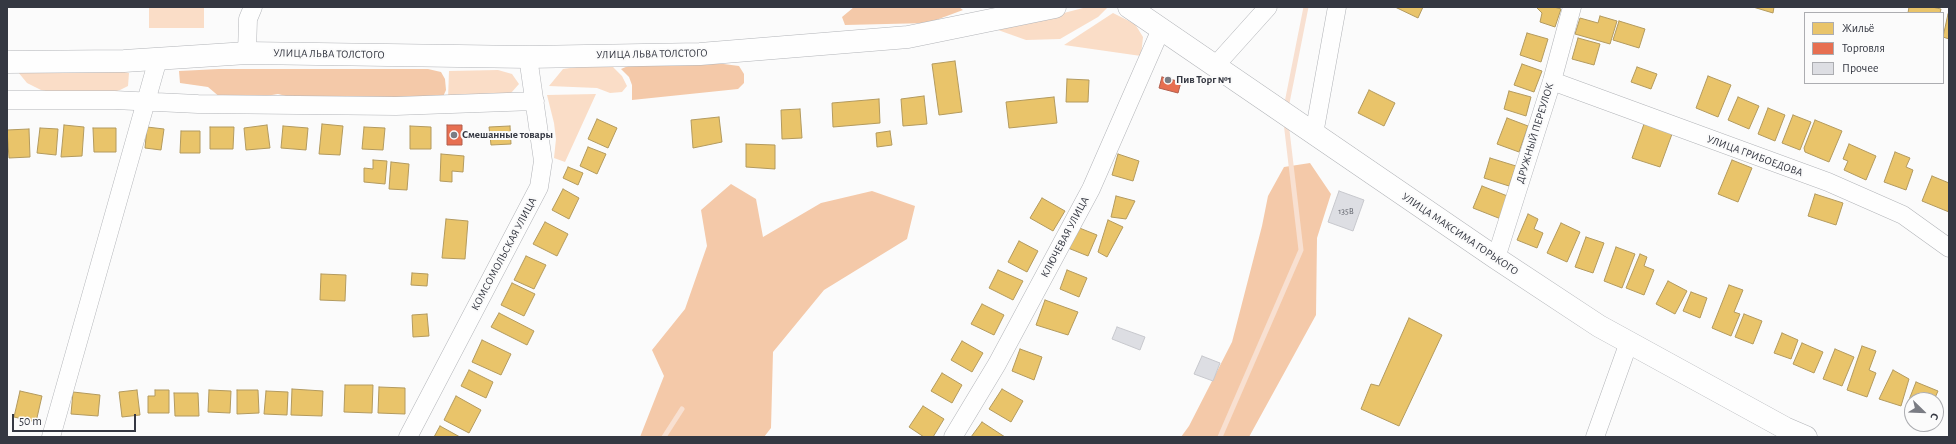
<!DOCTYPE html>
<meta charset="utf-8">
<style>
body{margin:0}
#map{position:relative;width:1956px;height:444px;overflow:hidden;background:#fbfbfb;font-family:"Alegreya Sans",sans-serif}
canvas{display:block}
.frame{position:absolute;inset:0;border:8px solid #353842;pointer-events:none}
.legend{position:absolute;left:1804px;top:12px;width:140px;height:72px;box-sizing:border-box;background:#fbfbfb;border:1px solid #acadb1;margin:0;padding:5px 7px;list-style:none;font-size:12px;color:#353842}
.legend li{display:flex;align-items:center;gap:8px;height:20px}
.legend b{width:20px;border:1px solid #acadb1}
.north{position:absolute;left:1904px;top:392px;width:40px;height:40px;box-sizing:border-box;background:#fbfbfb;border:1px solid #acadb1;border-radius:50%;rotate:113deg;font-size:11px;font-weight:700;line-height:16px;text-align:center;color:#353842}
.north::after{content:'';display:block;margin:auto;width:14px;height:18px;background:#7a7c83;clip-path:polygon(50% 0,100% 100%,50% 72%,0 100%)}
.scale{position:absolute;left:12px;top:414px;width:124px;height:18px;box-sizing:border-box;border:2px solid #353842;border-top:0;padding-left:5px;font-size:12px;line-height:14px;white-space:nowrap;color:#353842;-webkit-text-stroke:3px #fbfbfb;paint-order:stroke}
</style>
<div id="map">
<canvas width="1956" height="444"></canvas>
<div class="frame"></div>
<ul class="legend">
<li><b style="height:11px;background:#e9c46a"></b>Жильё</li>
<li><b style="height:11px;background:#e76f51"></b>Торговля</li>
<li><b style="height:11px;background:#dddee3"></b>Прочее</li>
</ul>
<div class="north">С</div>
<div class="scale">50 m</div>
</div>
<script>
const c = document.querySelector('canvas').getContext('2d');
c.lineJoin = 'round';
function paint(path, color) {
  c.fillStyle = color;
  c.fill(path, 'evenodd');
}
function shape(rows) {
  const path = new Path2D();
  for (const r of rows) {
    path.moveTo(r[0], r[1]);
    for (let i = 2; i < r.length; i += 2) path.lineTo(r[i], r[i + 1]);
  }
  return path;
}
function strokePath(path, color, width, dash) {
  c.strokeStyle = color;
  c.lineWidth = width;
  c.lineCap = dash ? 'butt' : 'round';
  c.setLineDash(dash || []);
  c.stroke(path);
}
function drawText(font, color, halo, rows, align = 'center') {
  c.font = font + ' "Alegreya Sans",sans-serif';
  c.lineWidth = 4;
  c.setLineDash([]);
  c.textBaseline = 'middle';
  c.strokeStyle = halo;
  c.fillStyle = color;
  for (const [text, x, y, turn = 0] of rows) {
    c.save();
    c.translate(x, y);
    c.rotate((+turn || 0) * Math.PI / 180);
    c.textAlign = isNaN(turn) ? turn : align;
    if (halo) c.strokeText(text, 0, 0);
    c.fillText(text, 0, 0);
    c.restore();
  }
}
const green = shape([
 [149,7,204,7,204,28,149,28],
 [1087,7,1108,7,1098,17,1060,39,1026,40,998,30],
 [1113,13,1135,24,1143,37,1141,56,1064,45],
 [577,67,613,67,622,76,627,86,622,92,610,93,597,88,549,86,563,69],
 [498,70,512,74,519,84,511,93,448,99,449,71],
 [120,71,129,73,128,86,120,90,101,96,56,93,41,90,27,83,18,72],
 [596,94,565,162,554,158,556,139,554,123,547,95]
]);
const forest = shape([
 [854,7,959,7,963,10,928,23,845,25,842,17],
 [716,63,739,66,744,74,744,83,738,89,632,100,632,85,629,77,621,69,633,64],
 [219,69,428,69,441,72,445,79,446,90,442,99,310,102,278,94,254,98,221,98,208,87,180,83,179,71],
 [1310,163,1331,194,1317,238,1316,315,1249,437,1181,437,1189,426,1232,342,1262,226,1268,196,1284,167],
 [731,184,756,199,763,237,821,203,872,191,915,206,907,239,824,290,773,352,771,428,764,437,640,437,664,376,652,350,685,309,707,246,701,210]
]);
const homes = shape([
 [1395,7,1423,7,1418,18,1395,7],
 [1536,7,1554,7,1561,9,1555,27,1540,22,1542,13,1536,7],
 [1753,7,1774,7,1773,13,1753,7],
 [1909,7,1932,7,1941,9,1940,13,1908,13,1909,7],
 [1948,14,1949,14,1949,39,1943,37,1948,14],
 [1600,16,1617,21,1610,44,1575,34,1580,18,1598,23,1600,16],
 [1619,21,1645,29,1639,48,1613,40,1619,21],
 [1527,33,1548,39,1541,62,1520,55,1527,33],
 [1578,38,1600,44,1594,65,1572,59,1578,38],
 [955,61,962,112,939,115,932,64,955,61],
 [1522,64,1542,71,1534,92,1514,85,1522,64],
 [1637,67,1657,74,1651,89,1631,82,1637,67],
 [1708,76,1731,85,1718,117,1696,108,1708,76],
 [1067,79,1089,80,1088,102,1066,102,1067,79],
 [1369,90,1395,103,1384,126,1358,113,1369,90],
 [1509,91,1531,97,1526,116,1504,109,1509,91],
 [924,96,927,124,903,126,901,99,924,96],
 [1054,97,1057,123,1009,128,1006,102,1054,97],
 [1738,97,1759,106,1749,129,1728,120,1738,97],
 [879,99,880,123,833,127,832,103,879,99],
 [1768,108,1785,115,1775,141,1758,134,1768,108],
 [800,109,802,138,782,139,781,110,800,109],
 [1793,115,1811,122,1800,150,1782,143,1793,115],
 [719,117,722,142,693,148,691,120,719,117],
 [1507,118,1528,126,1519,152,1497,144,1507,118],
 [597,119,617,128,608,148,588,139,597,119],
 [1815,120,1842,131,1829,162,1805,152,1804,148,1815,120],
 [322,124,343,126,340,155,319,154,322,124],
 [1644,124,1672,134,1660,167,1632,158,1644,124],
 [64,125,84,127,82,156,61,157,64,125],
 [267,125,270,148,246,150,244,128,267,125],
 [283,126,308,128,306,150,281,148,283,126],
 [410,126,431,127,431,149,410,149,410,126],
 [510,126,511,144,491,145,489,127,510,126],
 [147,127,164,129,161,150,145,148,147,127],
 [210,127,234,127,233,149,210,149,210,127],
 [364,127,385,128,383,150,362,149,364,127],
 [40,128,58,129,56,155,37,153,40,128],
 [93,128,116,128,116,152,94,152,93,128],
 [29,129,30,157,9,158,7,130,29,129],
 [181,131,200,131,200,153,180,153,181,131],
 [890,131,892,145,877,147,876,133,890,131],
 [746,144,775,145,775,169,746,167,746,144],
 [1849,144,1876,156,1866,180,1844,170,1848,161,1843,159,1849,144],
 [588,147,606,154,597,174,580,166,588,147],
 [1895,152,1910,158,1906,167,1913,170,1906,190,1884,182,1895,152],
 [441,154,464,156,463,172,452,171,452,182,440,181,441,154],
 [1118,154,1139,161,1133,181,1112,175,1118,154],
 [1490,158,1516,166,1509,186,1484,178,1490,158],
 [373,160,387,161,385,184,364,182,364,168,373,169,373,160],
 [1732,160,1752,168,1738,202,1718,194,1732,160],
 [391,162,409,164,407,190,389,189,391,162],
 [568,167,583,173,578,185,563,178,568,167],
 [1932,176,1949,183,1949,212,1922,201,1932,176],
 [1482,186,1510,197,1501,219,1473,208,1482,186],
 [563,189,579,198,569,219,552,210,563,189],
 [1815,194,1843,203,1836,225,1808,216,1815,194],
 [1116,196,1135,201,1126,219,1111,217,1116,196],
 [1042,198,1065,211,1053,231,1030,218,1042,198],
 [1528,214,1538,219,1534,229,1543,233,1537,248,1517,240,1528,214],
 [446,219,468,221,465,259,442,258,446,219],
 [1108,220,1123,227,1107,257,1098,252,1108,220],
 [545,222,568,234,557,256,533,244,545,222],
 [1561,223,1580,232,1567,262,1547,253,1561,223],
 [1077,227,1097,235,1088,256,1068,248,1077,227],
 [1586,237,1604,243,1593,273,1575,267,1586,237],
 [1019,241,1038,251,1027,272,1008,262,1019,241],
 [1616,247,1635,254,1622,288,1604,281,1616,247],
 [1640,254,1647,257,1644,266,1654,270,1644,295,1626,288,1640,254],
 [526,256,546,265,534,289,514,280,526,256],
 [998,270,1023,281,1013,300,989,288,998,270],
 [1067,270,1087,278,1079,297,1060,289,1067,270],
 [412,273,428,274,427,286,411,285,412,273],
 [321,274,346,275,345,301,320,300,321,274],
 [1668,281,1687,291,1675,314,1656,304,1668,281],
 [512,283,535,294,524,316,501,305,512,283],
 [1729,285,1743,290,1734,312,1740,314,1731,336,1712,328,1729,285],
 [1691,292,1707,298,1700,318,1683,311,1691,292],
 [1045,300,1078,312,1068,335,1036,325,1045,300],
 [982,304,1004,315,994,335,971,324,982,304],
 [499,313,534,331,527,345,491,327,499,313],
 [427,314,429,336,413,337,412,315,427,314],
 [1744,314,1762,321,1753,344,1735,337,1744,314],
 [1409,318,1442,335,1399,426,1361,409,1371,384,1379,386,1409,318],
 [1782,333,1798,340,1791,359,1774,353,1782,333],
 [482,340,511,354,501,375,472,362,482,340],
 [962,341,983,353,972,372,951,360,962,341],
 [1802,343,1823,352,1814,373,1793,364,1802,343],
 [1862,346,1876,351,1869,370,1876,373,1867,397,1847,390,1862,346],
 [1020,349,1042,357,1034,380,1012,371,1020,349],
 [1835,349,1854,357,1842,386,1823,379,1835,349],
 [469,370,493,382,486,398,461,386,469,370],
 [1893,370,1909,379,1901,406,1879,399,1893,370],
 [942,373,962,385,952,403,931,391,942,373],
 [1916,382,1938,391,1934,400,1912,400,1912,413,1905,410,1916,382],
 [345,385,373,385,372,413,344,412,345,385],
 [379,387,405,388,405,414,378,413,379,387],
 [292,389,323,391,322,416,291,415,292,389],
 [1002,389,1023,401,1011,422,989,409,1002,389],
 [137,390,140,415,122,417,119,392,137,390],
 [155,390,169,390,169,413,148,413,148,396,155,396,155,390],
 [209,390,231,391,230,413,208,412,209,390],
 [237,390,258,390,259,413,237,414,237,390],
 [20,391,42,396,36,422,14,417,20,391],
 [266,391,288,392,287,415,264,414,266,391],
 [73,392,100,395,98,416,71,414,73,392],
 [174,393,198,393,199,416,175,416,174,393],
 [456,396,481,410,469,433,444,420,456,396],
 [923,406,944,419,933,437,924,437,909,427,923,406],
 [982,422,1005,437,971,437,982,422],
 [440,426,460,437,434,437,440,426]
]);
const shops = shape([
 [1162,77,1181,82,1178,93,1159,88,1162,77],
 [447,125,462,125,462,145,447,145,447,125]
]);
const stream = shape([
 [1286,108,1306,7],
 [664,437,682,409],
 [1220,437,1301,250,1286,122]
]);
const building = shape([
 [1339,191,1364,200,1353,231,1328,222,1339,191],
 [1117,327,1145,337,1140,350,1112,339,1117,327],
 [1202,356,1220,363,1213,381,1194,374,1202,356]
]);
const street = shape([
 [247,53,248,19,253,7],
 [1215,66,1268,7],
 [1552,81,1828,182,1903,215,1949,248],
 [7,100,114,100,198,104,396,106,535,101],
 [1314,134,1337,7],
 [1496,258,1552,81,1572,7],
 [51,437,158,59],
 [408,437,539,187,543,161,528,57],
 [953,437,997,364,1091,189,1161,29],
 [1595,437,1629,342]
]);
const secondary = shape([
 [1129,7,1496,258,1599,326,1785,428,1806,437],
 [7,62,124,61,247,53,528,57,700,54,908,37,1055,7]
]);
const markers = [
 [1168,80,4,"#7a7c83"],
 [454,135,4,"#7a7c83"]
];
const numberNames = [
 ["135В",1346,211]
];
const streetNames = [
 ["УЛИЦА ЛЬВА ТОЛСТОГО",329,54,1],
 ["УЛИЦА ЛЬВА ТОЛСТОГО",652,54,-1],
 ["ДРУЖНЫЙ ПЕРЕУЛОК",1535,133,-73],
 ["УЛИЦА ГРИБОЕДОВА",1755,156,20],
 ["УЛИЦА МАКСИМА ГОРЬКОГО",1460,234,34],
 ["КЛЮЧЕВАЯ УЛИЦА",1065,237,-62],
 ["КОМСОМОЛЬСКАЯ УЛИЦА",504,254,-62]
];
const poiNames = [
 ["Пив Торг №1",1176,80],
 ["Смешанные товары",462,135]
];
paint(green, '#faddc7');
paint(forest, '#f4c9a9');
paint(homes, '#e9c46a');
strokePath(homes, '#b39a5e', 1);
paint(shops, '#e76f51');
strokePath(shops, '#b25e4c', 1);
strokePath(stream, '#f8e0d1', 5);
paint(building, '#dddee3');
strokePath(building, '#c7c8cd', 1);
strokePath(street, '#b2b4b8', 19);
strokePath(secondary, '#b2b4b8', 23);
strokePath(street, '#fefefe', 18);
strokePath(secondary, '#fefefe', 22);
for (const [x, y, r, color] of markers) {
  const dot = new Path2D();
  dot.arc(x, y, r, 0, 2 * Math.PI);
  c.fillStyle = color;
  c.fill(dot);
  strokePath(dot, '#fbfbfb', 1.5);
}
drawText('9px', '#5f626a', null, numberNames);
drawText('11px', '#353842', '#fbfbfb', streetNames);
drawText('bold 11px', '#353842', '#fbfbfb', poiNames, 'left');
</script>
